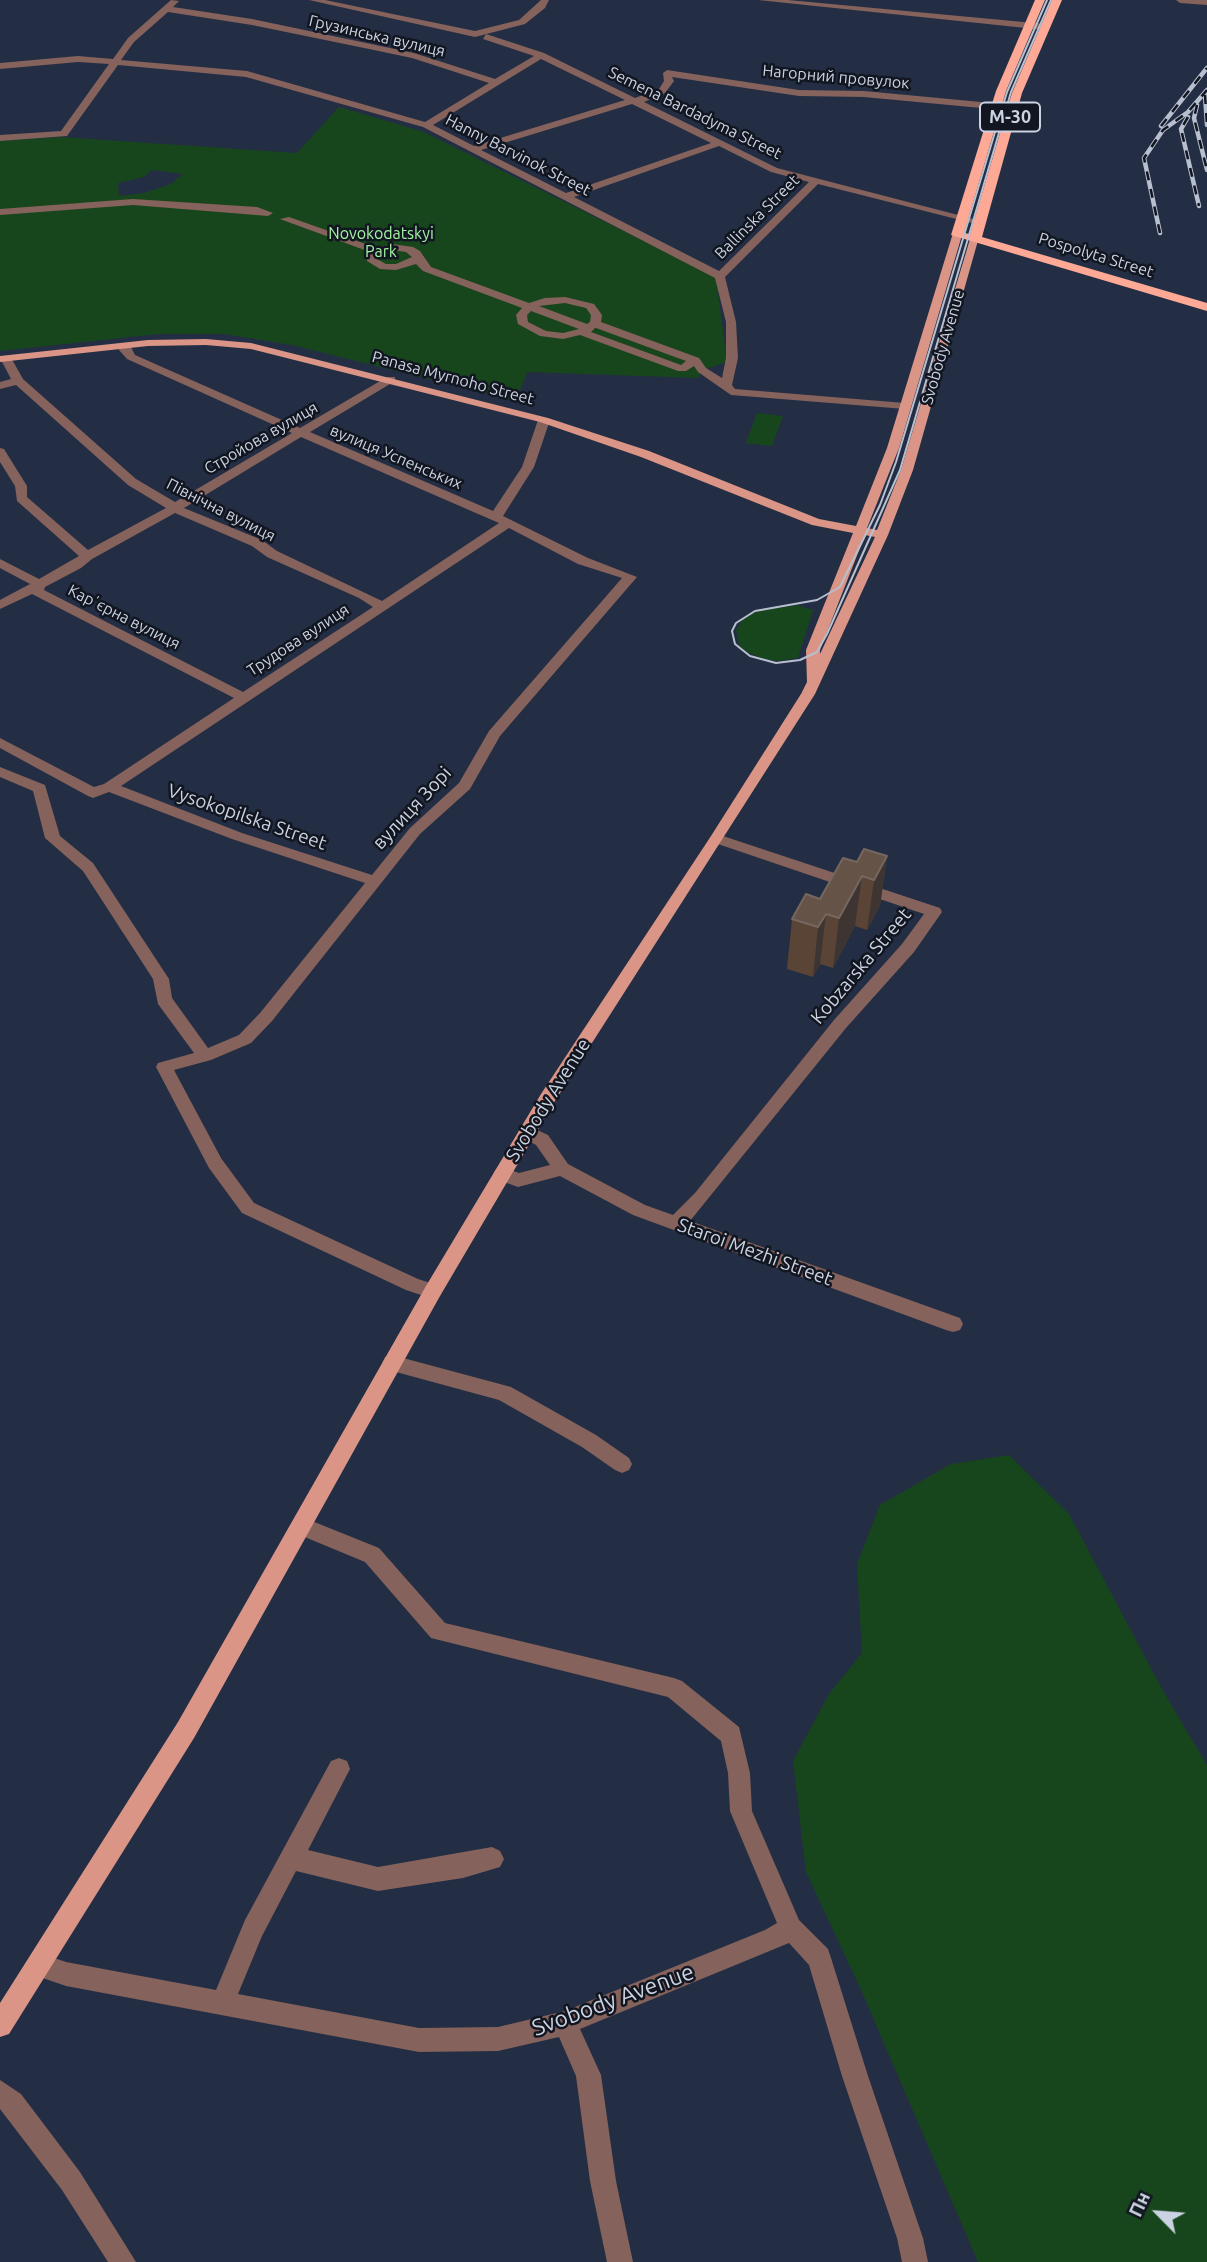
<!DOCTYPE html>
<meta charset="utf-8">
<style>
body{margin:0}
#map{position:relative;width:1207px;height:2262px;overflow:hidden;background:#232e44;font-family:Ubuntu,sans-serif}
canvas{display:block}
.north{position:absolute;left:1123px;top:2178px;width:70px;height:70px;-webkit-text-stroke:5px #111620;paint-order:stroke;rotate:295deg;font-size:19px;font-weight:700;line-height:28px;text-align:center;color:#cbd2e1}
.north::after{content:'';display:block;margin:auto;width:24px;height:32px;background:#cbd2e1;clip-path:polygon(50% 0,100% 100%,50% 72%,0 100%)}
</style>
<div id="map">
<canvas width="1207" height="2262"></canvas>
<div class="north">Пн</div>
</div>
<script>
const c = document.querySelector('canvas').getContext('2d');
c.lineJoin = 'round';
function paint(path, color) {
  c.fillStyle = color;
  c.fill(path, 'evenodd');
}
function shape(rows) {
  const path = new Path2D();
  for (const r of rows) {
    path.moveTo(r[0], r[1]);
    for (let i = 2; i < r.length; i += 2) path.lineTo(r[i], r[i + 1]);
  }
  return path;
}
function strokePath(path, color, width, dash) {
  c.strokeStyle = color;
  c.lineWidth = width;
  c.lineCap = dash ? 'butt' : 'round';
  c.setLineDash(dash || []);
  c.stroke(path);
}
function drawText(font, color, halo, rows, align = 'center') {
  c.font = font + ' Ubuntu,sans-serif';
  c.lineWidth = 5;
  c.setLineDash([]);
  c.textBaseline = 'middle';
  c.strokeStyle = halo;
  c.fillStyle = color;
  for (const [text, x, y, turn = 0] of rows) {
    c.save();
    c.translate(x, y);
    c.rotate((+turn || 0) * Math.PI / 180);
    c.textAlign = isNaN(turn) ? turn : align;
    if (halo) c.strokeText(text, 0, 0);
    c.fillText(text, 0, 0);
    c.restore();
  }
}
const green = shape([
 [339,107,424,132,716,277,727,362,703,370,698,378,527,372,516,401,292,345,224,334,158,334,0,351,0,141,61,137,297,153],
 [152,170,183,174,171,184,144,193,119,196,118,183,144,177],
 [757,413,783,416,772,446,746,443],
 [796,605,813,610,798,658,778,661,764,659,747,652,739,645,736,630,743,619,758,611],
 [1009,1455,1069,1514,1163,1691,1207,1765,1207,2262,978,2262,862,1992,806,1872,793,1761,829,1694,862,1653,857,1564,880,1505,951,1464]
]);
const minor = shape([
 [171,0,179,1,173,7,252,19,414,53,495,79,534,56,483,39,486,34,544,53,635,98,659,89,664,81,663,73,667,70,799,90,864,91,1013,105,1018,108,1013,111,864,97,799,96,672,77,674,81,665,93,644,102,777,168,985,222,980,225,818,184,725,277,736,322,738,358,732,385,735,389,905,403,911,406,905,409,731,395,698,372,694,366,686,371,678,371,580,335,563,339,540,336,518,324,516,315,522,308,423,271,416,264,396,270,380,269,367,261,366,256,370,252,280,219,289,217,377,248,392,244,413,247,420,251,431,267,529,303,545,298,565,297,594,304,602,315,601,322,699,358,706,368,722,378,726,358,726,322,715,278,423,127,246,77,118,65,67,136,0,141,0,135,61,131,109,64,78,62,0,69,0,63,78,56,113,59,128,38,171,0],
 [168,12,252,25,369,49,412,58,489,83,425,122,247,71,121,60,134,42,168,12],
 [541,59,625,100,474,146,433,125,541,59],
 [632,104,711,143,566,193,481,150,632,104],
 [719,146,771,172,809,182,719,271,574,197,719,146],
 [392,250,406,252,412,257,396,264,386,264,377,259,381,253,392,250],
 [565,303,586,308,591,315,590,322,587,324,539,306,565,303],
 [531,311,579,329,563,333,546,331,528,322,527,315,531,311],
 [595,328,596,328,686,361,681,365,591,332,595,328],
 [309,0,325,0,475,31,519,20,541,0,549,0,545,8,525,24,475,37,309,0],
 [758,0,788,0,1045,24,1049,27,1045,30,758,0],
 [1176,0,1207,0,1207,5,1180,3,1176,0],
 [133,199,257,207,273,213,268,216,133,205,0,215,0,209,133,199],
 [121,343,129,343,135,355,300,428,387,377,395,377,395,381,310,432,493,511,522,467,538,420,548,418,550,420,534,467,503,516,588,558,637,577,500,736,470,789,420,834,272,1021,251,1043,211,1060,174,1070,221,1158,254,1203,418,1279,440,1286,442,1291,440,1296,433,1299,406,1290,242,1213,209,1168,156,1067,158,1063,194,1053,158,1004,153,979,83,871,45,838,33,791,0,777,0,767,45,785,60,836,93,863,169,979,172,998,208,1048,239,1035,260,1013,365,883,232,839,109,792,93,798,88,796,0,748,0,738,94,787,104,784,234,698,32,594,0,609,0,600,30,584,0,568,0,559,39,579,79,556,17,501,15,486,0,462,0,448,4,449,27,486,27,497,88,550,166,508,128,485,16,385,0,389,0,382,11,379,0,358,2,356,10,356,23,379,136,479,175,502,292,433,127,359,119,350,121,343],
 [301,437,492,520,499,523,382,601,277,551,262,540,184,508,301,437],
 [175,513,252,546,267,557,359,598,373,607,243,692,44,590,45,587,81,568,92,559,175,513],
 [509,528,578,564,622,578,489,731,459,783,410,828,372,875,242,833,121,786,509,528],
 [717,834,940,908,942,912,914,952,846,1028,690,1221,960,1318,963,1324,960,1330,953,1332,946,1330,633,1215,560,1176,518,1187,496,1179,493,1174,496,1169,502,1167,519,1173,550,1165,536,1145,521,1137,518,1132,521,1127,527,1125,548,1135,568,1164,645,1205,673,1215,695,1193,834,1020,902,944,924,914,712,842,709,839,712,836,717,834],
 [392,1355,511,1387,596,1435,629,1458,632,1464,629,1470,622,1473,615,1470,582,1447,499,1400,385,1369,382,1363,385,1357,392,1355],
 [302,1517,379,1548,445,1623,674,1678,682,1681,739,1727,750,1773,752,1811,799,1920,828,1949,831,1958,868,2076,923,2238,928,2262,902,2262,897,2238,842,2076,809,1965,789,1943,580,2029,601,2075,616,2181,633,2262,607,2262,590,2181,576,2076,559,2037,498,2051,419,2052,66,1986,31,1974,28,1965,31,1956,40,1953,66,1962,216,1990,245,1920,331,1761,339,1758,347,1761,350,1769,308,1850,378,1867,492,1847,500,1851,504,1859,500,1867,463,1878,378,1891,296,1871,262,1936,238,1994,419,2028,498,2027,565,2011,765,1930,777,1923,730,1811,728,1773,721,1741,668,1697,431,1638,365,1562,295,1533,292,1526,295,1519,302,1517],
 [0,2080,21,2094,80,2172,136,2262,108,2262,62,2190,0,2109,0,2080]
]);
const major = shape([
 [953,233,962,235,899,448,867,528,877,530,901,470,970,239,979,237,913,470,888,535,815,694,553,1104,440,1296,194,1738,9,2034,0,2037,0,2003,178,1722,426,1286,541,1094,711,836,801,694,807,682,806,650,853,533,812,525,641,457,540,422,251,349,206,345,148,346,0,362,0,356,148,340,206,339,251,343,548,418,649,451,819,519,856,526,887,448,953,233],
 [865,535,875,537,820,654,820,650,865,535]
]);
const highway = shape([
 [1035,0,1045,0,1006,91,964,233,970,234,1012,93,1052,0,1062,0,1022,93,982,237,1207,303,1207,311,951,235,996,91,1035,0]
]);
const tram = shape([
 [1047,0,1007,92,896,462,880,505,840,587,817,600,755,611,736,623,732,631,735,644,750,656,776,663,800,660,817,652,827,634,900,470,1011,92,1051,0]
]);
const rail = shape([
 [1205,95,1207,125],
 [1197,105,1194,118,1207,170],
 [1188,117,1181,129,1199,206],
 [1161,126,1207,68],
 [1160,233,1144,158,1163,130,1188,112,1207,90]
]);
const wall = shape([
 [887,856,880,906,867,930,855,926,833,968,820,964,813,977,787,969,792,919,820,899,857,862]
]);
const shadedWall = shape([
 [887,856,880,906,867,930,874,880],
 [862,876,855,926,833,968,839,918],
 [826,914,820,964,813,977,818,927]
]);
const building = shape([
 [864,849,887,856,874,880,862,876,839,918,826,914,818,927,792,919,806,894,820,899,843,858,857,862,864,849]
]);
const farStreetnames = [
 ["Грузинська вулиця",377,36,13],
 ["Нагорний провулок",836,77,5],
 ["Semena Bardadyma Street",695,113,26],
 ["Hanny Barvinok Street",518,155,27],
 ["Ballinska Street",757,217,-45],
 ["Pospolyta Street",1096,255,17],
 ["Svobody Avenue",943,347,-74],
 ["Panasa Myrnoho Street",453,378,15],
 ["Стройова вулиця",261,438,-30],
 ["вулиця Успенських",396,457,23],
 ["Північна вулиця",221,510,27],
 ["Карʼєрна вулиця",124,617,27],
 ["Трудова вулиця",298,640,-33]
];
const farParknames = [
 ["Novokodatskyi",381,234],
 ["Park",381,252]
];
const shields = [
 [1010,117,60]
];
const shieldNames = [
 ["М-30",1010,117]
];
const streetNames = [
 ["вулиця Зорі",412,808,-47],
 ["Vysokopilska Street",247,817,19],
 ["Kobzarska Street",861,966,-50],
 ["Svobody Avenue",548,1100,-58],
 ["Staroi Mezhi Street",755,1252,20]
];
const nearStreetnames = [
 ["Svobody Avenue",613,2000,-20]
];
paint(green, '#18461c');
paint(minor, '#85625b');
paint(major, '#db9586');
paint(highway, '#fea996');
strokePath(tram, '#b8bfcf', 2);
strokePath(rail, '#b8bfcf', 4.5);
strokePath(rail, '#111620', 2.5, [9]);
paint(wall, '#594435');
paint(shadedWall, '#3e3533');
paint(building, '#655347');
strokePath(building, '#756760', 2);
drawText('16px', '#cbd2e1', '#111620', farStreetnames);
drawText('16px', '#a2f3a3', '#111620', farParknames);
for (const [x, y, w] of shields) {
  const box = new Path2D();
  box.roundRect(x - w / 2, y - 14.5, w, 29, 5);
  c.fillStyle = '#111620';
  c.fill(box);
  strokePath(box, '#cbd2e1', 2);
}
drawText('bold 18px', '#cbd2e1', null, shieldNames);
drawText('19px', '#cbd2e1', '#111620', streetNames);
drawText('23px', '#cbd2e1', '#111620', nearStreetnames);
</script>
